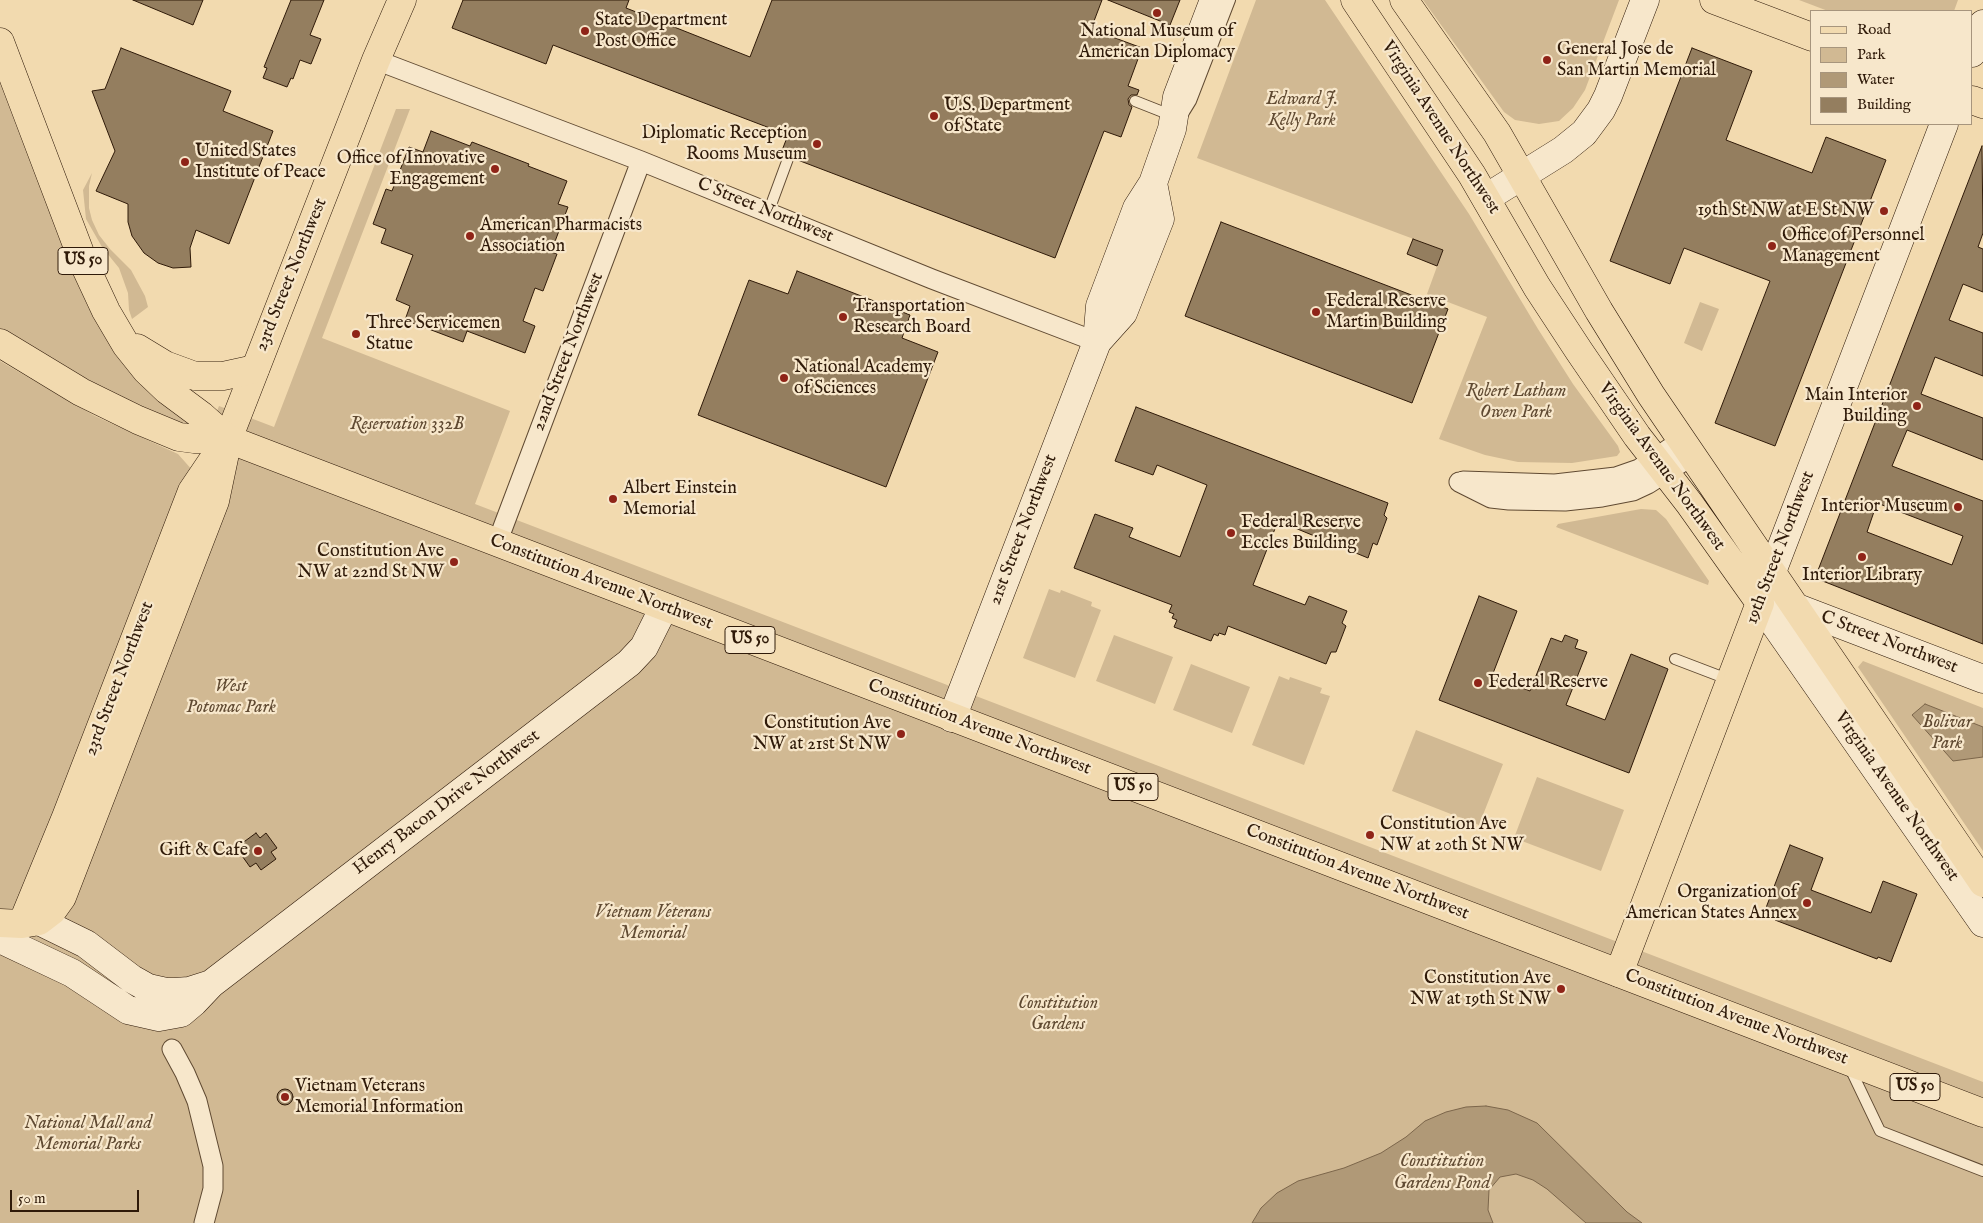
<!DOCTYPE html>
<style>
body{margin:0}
#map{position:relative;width:1983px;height:1223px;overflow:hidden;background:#f2daaf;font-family:"IM FELL English",serif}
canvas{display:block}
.legend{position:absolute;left:1810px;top:10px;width:162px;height:115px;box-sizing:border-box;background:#f7e7cb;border:1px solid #a7957d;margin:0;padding:6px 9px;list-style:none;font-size:15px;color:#2f1a09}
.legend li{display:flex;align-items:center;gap:10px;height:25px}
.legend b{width:25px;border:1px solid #a7957d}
.scale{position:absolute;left:10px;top:1190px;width:129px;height:22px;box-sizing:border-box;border:2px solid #2f1a09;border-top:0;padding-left:6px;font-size:15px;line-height:18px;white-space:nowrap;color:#2f1a09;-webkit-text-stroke:4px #f7e7cb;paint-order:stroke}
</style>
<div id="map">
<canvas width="1983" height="1223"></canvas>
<ul class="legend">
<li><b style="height:6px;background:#f2daaf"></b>Road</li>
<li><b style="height:14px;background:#d1b993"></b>Park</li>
<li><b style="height:14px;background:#b09977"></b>Water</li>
<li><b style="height:14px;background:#947e5f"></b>Building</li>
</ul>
<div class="scale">50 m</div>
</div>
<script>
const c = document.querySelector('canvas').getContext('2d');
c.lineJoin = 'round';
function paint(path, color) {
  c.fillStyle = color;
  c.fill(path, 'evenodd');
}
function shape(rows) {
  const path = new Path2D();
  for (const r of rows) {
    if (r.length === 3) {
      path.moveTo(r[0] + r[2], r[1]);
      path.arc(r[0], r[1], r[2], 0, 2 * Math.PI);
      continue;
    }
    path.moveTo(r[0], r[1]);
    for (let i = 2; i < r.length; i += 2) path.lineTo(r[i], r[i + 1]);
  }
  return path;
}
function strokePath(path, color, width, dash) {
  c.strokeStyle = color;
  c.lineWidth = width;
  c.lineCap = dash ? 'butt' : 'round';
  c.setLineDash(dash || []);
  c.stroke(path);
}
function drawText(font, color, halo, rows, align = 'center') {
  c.font = font + ' "IM FELL English",serif';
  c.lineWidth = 4.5;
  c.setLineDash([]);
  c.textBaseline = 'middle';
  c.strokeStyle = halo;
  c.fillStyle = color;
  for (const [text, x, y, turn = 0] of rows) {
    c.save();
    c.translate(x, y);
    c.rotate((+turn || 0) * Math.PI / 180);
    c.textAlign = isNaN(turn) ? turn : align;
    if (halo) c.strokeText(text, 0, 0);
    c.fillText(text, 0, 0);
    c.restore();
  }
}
const green = shape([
 [1256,0,1325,0,1469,214,1538,329,1573,384,1618,446,1620,452,1617,456,1572,463,1518,462,1485,455,1439,439,1487,317,1427,294,1443,250,1197,158],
 [1423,0,1619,0,1585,90,1573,108,1559,121,1539,124,1515,120,1504,112],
 [1799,0,1958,0,1954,11,1828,11],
 [0,69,70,256,188,405,194,439,0,343],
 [396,109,410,109,322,338,510,411,475,504,1983,1082,1983,1223,0,1223,0,361,95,416,178,454,193,471,219,406,274,427],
 [92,173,89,186,89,208,92,220,99,235,110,249,131,270,145,296,148,307,132,319,129,310,128,293,119,268,102,247,86,219,83,190],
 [1700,302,1719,309,1702,351,1684,343],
 [1641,509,1656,510,1666,519,1709,581,1708,585,1556,527,1558,524],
 [1049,589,1060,593,1061,590,1092,602,1091,606,1101,610,1075,678,1023,658],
 [1114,635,1173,657,1155,704,1096,681],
 [1863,661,1983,708,1983,851,1858,667],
 [1191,664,1250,687,1232,733,1173,710],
 [1279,676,1289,680,1290,677,1322,688,1320,693,1330,696,1304,765,1252,745],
 [1416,730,1503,764,1479,825,1392,791],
 [1537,777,1624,810,1601,871,1514,838]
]);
const water = shape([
 [1925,704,1983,727,1983,757,1953,761,1912,715,1925,704],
 [1486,1106,1508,1110,1537,1123,1627,1212,1642,1223,1586,1223,1547,1189,1533,1180,1516,1174,1500,1177,1489,1190,1488,1210,1493,1223,1252,1223,1261,1208,1277,1193,1298,1181,1344,1168,1381,1153,1406,1137,1425,1121,1446,1112,1466,1107,1486,1106]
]);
const building = shape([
 [133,0,203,0,193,25,133,0],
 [291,0,324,0,310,35,321,39,311,64,300,60,293,79,291,78,287,87,263,78,267,68,264,67,291,0],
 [463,0,629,0,626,8,750,57,772,0,1102,0,1091,29,1142,48,1128,86,1139,90,1137,95,1131,95,1128,99,1129,105,1132,107,1121,137,1104,131,1055,258,795,159,796,154,792,150,787,149,781,153,788,135,665,88,553,45,546,64,452,28,463,0],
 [1108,0,1180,0,1170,25,1108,0],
 [121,48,231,91,223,111,273,131,229,244,196,230,190,248,191,267,173,268,158,263,144,253,132,236,128,222,128,204,96,191,115,151,92,91,105,89,121,48],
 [1692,48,1752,71,1726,140,1812,173,1826,137,1886,160,1775,446,1715,423,1770,281,1684,248,1670,284,1610,261,1692,48],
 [431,131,470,146,472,142,529,164,528,166,567,181,558,204,568,207,551,252,557,254,543,291,535,288,523,321,535,326,525,353,467,331,463,342,405,320,410,306,396,300,413,255,381,243,386,229,373,224,386,189,392,191,409,147,423,152,431,131],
 [1982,146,1983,233,1978,247,1983,249,1983,292,1963,284,1949,320,1983,333,1983,376,1935,357,1921,394,1983,418,1983,460,1907,430,1892,466,1983,501,1983,644,1815,578,1982,146],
 [1877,503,1963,536,1952,565,1867,532,1877,503],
 [1221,222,1448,309,1412,403,1185,316,1221,222],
 [1413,239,1443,250,1437,266,1407,254,1413,239],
 [797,271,910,315,902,338,938,352,886,487,698,415,749,280,788,294,797,271],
 [1136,407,1388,503,1384,515,1387,518,1377,545,1373,543,1368,558,1278,521,1253,585,1305,605,1309,596,1347,611,1342,623,1346,626,1336,652,1331,652,1326,664,1228,626,1225,635,1219,633,1218,636,1214,634,1211,641,1174,627,1177,620,1172,618,1174,614,1169,612,1172,605,1074,568,1095,514,1133,528,1129,537,1180,557,1207,485,1157,465,1153,475,1115,461,1136,407],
 [1479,596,1517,611,1492,676,1530,691,1551,638,1562,642,1565,635,1578,640,1575,648,1587,652,1566,705,1605,720,1631,654,1668,669,1629,773,1439,700,1479,596],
 [256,833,260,838,266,833,277,848,271,852,276,859,261,870,256,863,250,867,240,853,245,849,241,844,256,833],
 [1790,845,1823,858,1811,890,1871,913,1883,881,1917,894,1891,962,1878,957,1877,959,1775,920,1776,917,1764,913,1790,845],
 [285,1097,8]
]);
const lane = shape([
 [1135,101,1173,116],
 [1183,114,1191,101,1230,0],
 [768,213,789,156],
 [1675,659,1730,680],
 [1849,1066,1880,1131,1983,1171]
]);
const street = shape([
 [376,60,641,161,932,279,1097,342],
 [1463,481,1555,484,1616,477,1639,469,1682,440],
 [1459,482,1491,498,1509,500,1565,501,1602,497,1633,491,1648,484,1692,456],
 [497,543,641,161],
 [172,1049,185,1073,197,1101,213,1166,213,1189,204,1223]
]);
const secondary = shape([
 [1972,53,1983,24],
 [1944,124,1760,603,1983,923],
 [1486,198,1563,150,1584,133,1601,110,1608,96,1645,0],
 [1097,342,1123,313,1160,219,1153,183],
 [1795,607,1983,679],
 [952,718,1097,342,1100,306,1137,208,1153,183,1172,129,1177,97,1214,0],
 [39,921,86,944,132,979,148,988,166,992,175,992,189,991,211,984],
 [0,939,72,973,128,1010,159,1017,181,1013,194,1002,211,984,629,663,644,647,664,607]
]);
const primary = shape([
 [1355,0,1472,175,1537,287,1579,351,1637,436,1689,503,1760,603,1619,973],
 [1404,0,1497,133,1599,311,1651,395,1983,883],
 [1714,0,1812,37],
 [1972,100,1983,104],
 [0,923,22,924,39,921,52,911,62,897,215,501,228,439,376,60,402,0],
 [22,924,66,817,192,491,221,448]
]);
const highway = shape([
 [0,42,85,266,106,311,126,345,146,370,167,390,202,416,228,439,1983,1113],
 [0,343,81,392,138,420,179,437,194,439,228,439],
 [137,348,165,365,195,376,223,376,255,369]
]);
const markers = [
 [1157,13,5,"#8f2418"],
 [585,31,5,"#8f2418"],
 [1547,60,5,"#8f2418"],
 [934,116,5,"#8f2418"],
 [817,144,5,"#8f2418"],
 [185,162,5,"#8f2418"],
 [495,169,5,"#8f2418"],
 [1884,211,5,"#8f2418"],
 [470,236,5,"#8f2418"],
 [1772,246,5,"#8f2418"],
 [1316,312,5,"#8f2418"],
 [843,317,5,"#8f2418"],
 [356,334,5,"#8f2418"],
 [784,378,5,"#8f2418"],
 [1917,406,5,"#8f2418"],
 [613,499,5,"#8f2418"],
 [1958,507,5,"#8f2418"],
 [1231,533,5,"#8f2418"],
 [1862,557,5,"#8f2418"],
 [454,562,5,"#8f2418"],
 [1478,683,5,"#8f2418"],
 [901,734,5,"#8f2418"],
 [1370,835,5,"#8f2418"],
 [258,851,5,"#8f2418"],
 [1807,903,5,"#8f2418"],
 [1561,989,5,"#8f2418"],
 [285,1097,5,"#8f2418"]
];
const shields = [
 [83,261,50],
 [750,640,50],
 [1133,787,50],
 [1915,1087,50]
];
const shieldNames = [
 ["US 50",83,261],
 ["US 50",750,640],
 ["US 50",1133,787],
 ["US 50",1915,1087]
];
const poiNames = [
 ["State Department",595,21],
 ["Post Office",595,42],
 ["National Museum of",1157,32,"center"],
 ["American Diplomacy",1157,53,"center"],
 ["General Jose de",1557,50],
 ["San Martin Memorial",1557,71],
 ["U.S. Department",944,106],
 ["of State",944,127],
 ["Diplomatic Reception",807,134,"right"],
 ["Rooms Museum",807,155,"right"],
 ["United States",195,152],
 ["Institute of Peace",195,173],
 ["Office of Innovative",485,159,"right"],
 ["Engagement",485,180,"right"],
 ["19th St NW at E St NW",1874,211,"right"],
 ["American Pharmacists",480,226],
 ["Association",480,247],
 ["Office of Personnel",1782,236],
 ["Management",1782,257],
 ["Federal Reserve",1326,302],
 ["Martin Building",1326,323],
 ["Transportation",853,307],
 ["Research Board",853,328],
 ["Three Servicemen",366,324],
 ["Statue",366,345],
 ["National Academy",794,368],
 ["of Sciences",794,389],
 ["Main Interior",1907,396,"right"],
 ["Building",1907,417,"right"],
 ["Albert Einstein",623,489],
 ["Memorial",623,510],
 ["Interior Museum",1948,507,"right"],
 ["Federal Reserve",1241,523],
 ["Eccles Building",1241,544],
 ["Constitution Ave",444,552,"right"],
 ["NW at 22nd St NW",444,573,"right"],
 ["Interior Library",1862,576,"center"],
 ["Federal Reserve",1488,683],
 ["Constitution Ave",891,724,"right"],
 ["NW at 21st St NW",891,745,"right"],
 ["Constitution Ave",1380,825],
 ["NW at 20th St NW",1380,846],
 ["Gift & Cafe",248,851,"right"],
 ["Organization of",1797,893,"right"],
 ["American States Annex",1797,914,"right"],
 ["Constitution Ave",1551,979,"right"],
 ["NW at 19th St NW",1551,1000,"right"],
 ["Vietnam Veterans",295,1087],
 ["Memorial Information",295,1108]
];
const parkNames = [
 ["Edward J.",1302,100],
 ["Kelly Park",1302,121],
 ["Robert Latham",1516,392],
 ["Owen Park",1516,413],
 ["Reservation 332B",407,425],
 ["West",231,687],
 ["Potomac Park",231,708],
 ["Bolivar",1947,723],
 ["Park",1947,744],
 ["Vietnam Veterans",653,913],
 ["Memorial",653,934],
 ["Constitution",1058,1004],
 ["Gardens",1058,1025],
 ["National Mall and",88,1124],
 ["Memorial Parks",88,1145]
];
const streetNames = [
 ["Virginia Avenue Northwest",1440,128,57],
 ["C Street Northwest",765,211,22],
 ["23rd Street Northwest",292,275,-68],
 ["22nd Street Northwest",569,352,-69],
 ["Virginia Avenue Northwest",1661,467,54],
 ["21st Street Northwest",1024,530,-69],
 ["19th Street Northwest",1781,548,-69],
 ["Constitution Avenue Northwest",601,583,21],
 ["C Street Northwest",1889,643,21],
 ["23rd Street Northwest",120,679,-69],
 ["Constitution Avenue Northwest",979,728,21],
 ["Virginia Avenue Northwest",1896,797,55],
 ["Henry Bacon Drive Northwest",447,803,-37],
 ["Constitution Avenue Northwest",1357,873,21],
 ["Constitution Avenue Northwest",1736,1018,21]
];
const waterNames = [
 ["Constitution",1442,1162],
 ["Gardens Pond",1442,1184]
];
paint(green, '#d1b993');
paint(water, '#b09977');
strokePath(water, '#7c664b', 1);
paint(building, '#947e5f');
strokePath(building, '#2f1a09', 1);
strokePath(lane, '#604a32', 12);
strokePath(street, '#604a32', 21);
strokePath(secondary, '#2f1a09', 29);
strokePath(primary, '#2f1a09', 29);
strokePath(highway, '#2f1a09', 29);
strokePath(lane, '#f7e7cb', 10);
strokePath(street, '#f7e7cb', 19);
strokePath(secondary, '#f7e7cb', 28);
strokePath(primary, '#f2daaf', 28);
strokePath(highway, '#f2daaf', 28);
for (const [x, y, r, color] of markers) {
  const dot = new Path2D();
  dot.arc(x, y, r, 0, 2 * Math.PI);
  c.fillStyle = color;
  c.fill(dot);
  strokePath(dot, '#f7e7cb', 2);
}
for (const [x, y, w] of shields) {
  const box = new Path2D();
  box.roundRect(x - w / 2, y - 13.5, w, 27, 4);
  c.fillStyle = '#f7e7cb';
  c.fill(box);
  strokePath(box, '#2f1a09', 1);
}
drawText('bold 16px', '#2f1a09', null, shieldNames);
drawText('18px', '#2f1a09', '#f7e7cb', poiNames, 'left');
drawText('italic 18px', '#604a32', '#f7e7cb', parkNames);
drawText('18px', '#2f1a09', '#f7e7cb', streetNames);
drawText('italic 19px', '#634d35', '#f7e7cb', waterNames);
</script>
